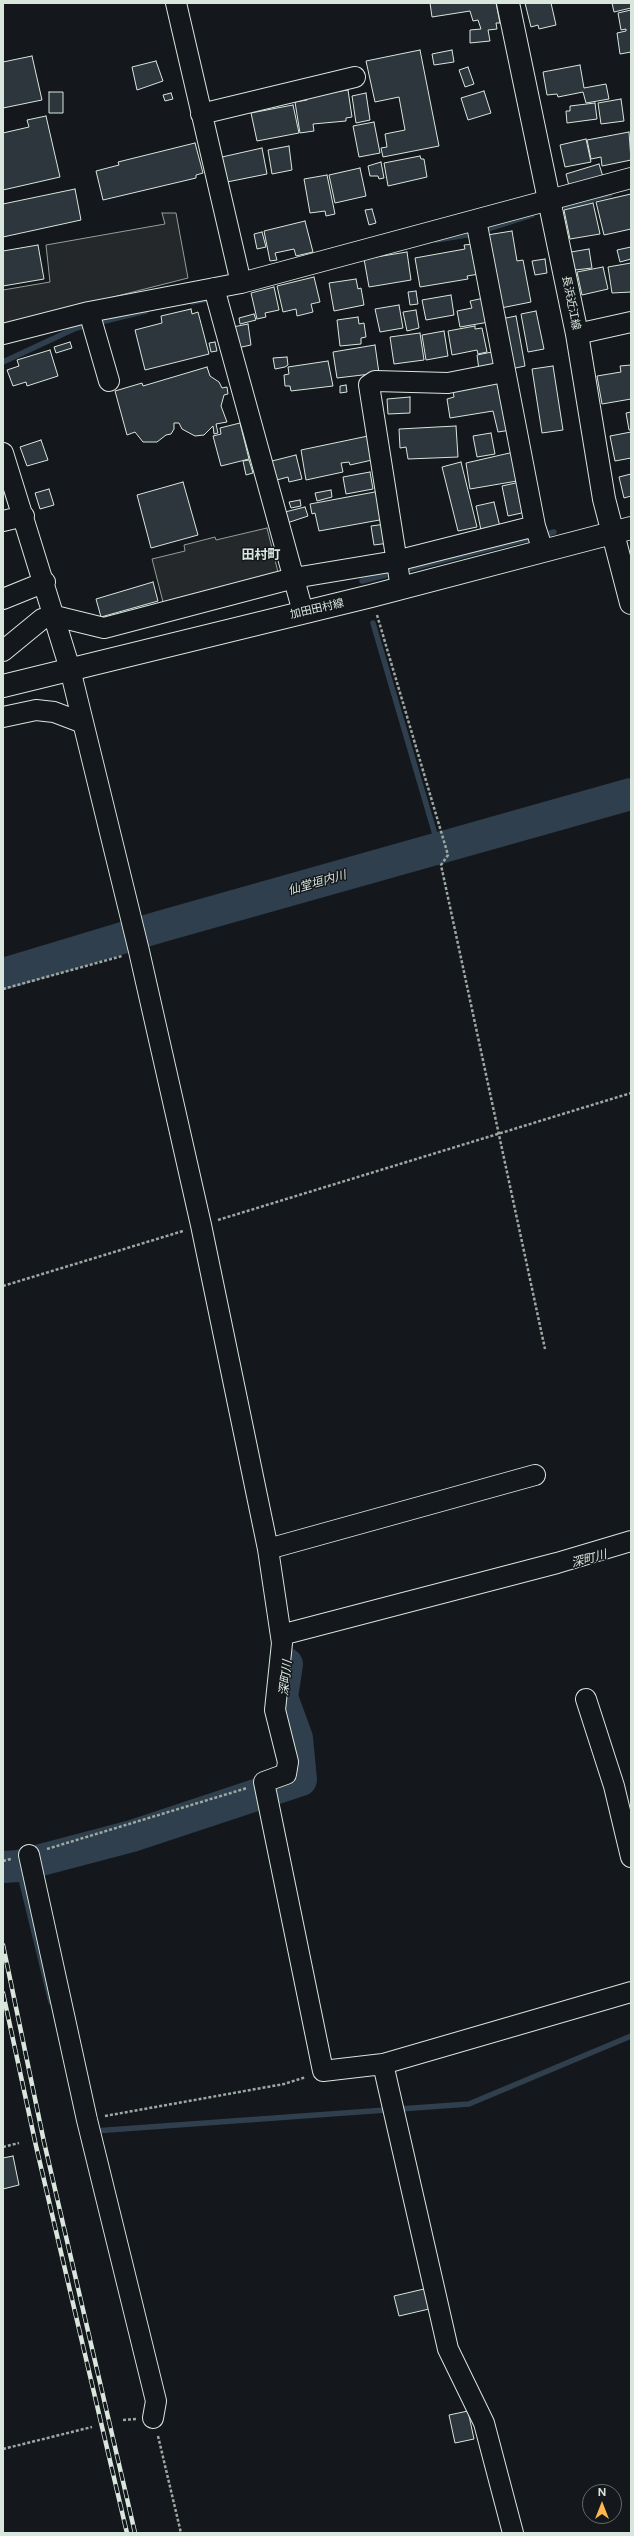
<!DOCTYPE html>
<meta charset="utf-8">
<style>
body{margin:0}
#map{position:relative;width:634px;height:2536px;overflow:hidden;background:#14181c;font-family:Figtree,sans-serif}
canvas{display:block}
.frame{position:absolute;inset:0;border:4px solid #d8e6dc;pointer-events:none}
.north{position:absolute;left:582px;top:2484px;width:40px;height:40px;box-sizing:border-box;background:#14181c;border:1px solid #626a69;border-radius:50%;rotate:0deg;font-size:11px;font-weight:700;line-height:16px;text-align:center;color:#d8e6dc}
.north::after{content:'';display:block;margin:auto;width:14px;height:18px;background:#ffb74d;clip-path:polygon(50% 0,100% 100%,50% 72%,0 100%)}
</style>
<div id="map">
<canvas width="634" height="2536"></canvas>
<div class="frame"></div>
<div class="north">N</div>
</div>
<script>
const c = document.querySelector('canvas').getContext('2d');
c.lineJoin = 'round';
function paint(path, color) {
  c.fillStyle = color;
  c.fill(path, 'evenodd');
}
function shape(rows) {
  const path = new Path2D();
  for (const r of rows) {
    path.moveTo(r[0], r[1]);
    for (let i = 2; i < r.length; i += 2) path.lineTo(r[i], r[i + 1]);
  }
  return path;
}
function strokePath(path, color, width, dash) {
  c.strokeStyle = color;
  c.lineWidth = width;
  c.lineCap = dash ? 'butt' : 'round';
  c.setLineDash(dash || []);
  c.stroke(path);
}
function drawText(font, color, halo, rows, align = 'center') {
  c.font = font + ' Figtree,"Noto Sans JP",sans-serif';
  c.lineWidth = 3;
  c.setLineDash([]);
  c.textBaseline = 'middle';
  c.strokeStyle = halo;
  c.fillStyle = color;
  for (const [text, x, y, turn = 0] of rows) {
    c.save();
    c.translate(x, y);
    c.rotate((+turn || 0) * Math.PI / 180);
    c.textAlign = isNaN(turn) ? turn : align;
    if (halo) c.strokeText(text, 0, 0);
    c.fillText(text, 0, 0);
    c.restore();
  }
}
const parking = shape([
 [162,213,176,213,188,278,3,325,3,290,50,282,46,245,165,224,162,213],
 [267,528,278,572,163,602,152,559,185,551,184,545,215,537,216,540,267,528]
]);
const stream = shape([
 [566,207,610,194],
 [436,240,473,234,532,215],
 [192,302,213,298],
 [3,362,76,328,146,311],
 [362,581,554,532],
 [373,623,439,848],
 [18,1866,51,2002],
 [94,2131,469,2104,631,2036]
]);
const river = shape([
 [3,974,159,927,631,794],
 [3,1867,18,1866,132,1836,301,1780,297,1738,282,1697,287,1664]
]);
const building = shape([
 [430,3,496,3,500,23,496,23,497,29,488,30,490,41,470,43,470,30,481,29,478,20,473,21,470,11,432,17,430,3],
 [525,3,551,3,556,25,539,29,538,25,531,27,525,3],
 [612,3,631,3,631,8,614,12,612,3],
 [631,10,631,52,620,54,617,33,626,31,626,29,621,30,618,13,631,10],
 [420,50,439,146,383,157,381,148,387,147,385,134,405,130,399,97,375,102,366,61,420,50],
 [452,50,454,62,434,65,432,54,452,50],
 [32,56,42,100,3,108,3,62,32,56],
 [156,61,163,81,137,90,132,67,156,61],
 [580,65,584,88,606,84,609,99,586,103,583,92,558,97,557,94,547,95,543,72,580,65],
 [468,67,474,84,465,87,459,70,468,67],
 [348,90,352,117,346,118,346,121,313,124,314,131,300,133,295,102,307,100,306,96,348,90],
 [484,91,491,113,468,120,461,98,484,91],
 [49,92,63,92,63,113,49,113,49,92],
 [171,93,173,99,165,101,163,95,171,93],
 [366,93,370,120,356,123,352,96,366,93],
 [621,99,624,121,601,124,598,103,621,99],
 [595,103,597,119,567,123,566,111,570,111,570,106,595,103],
 [293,105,299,133,257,141,251,113,293,105],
 [46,116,60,177,3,190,3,133,29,127,27,120,46,116],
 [374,122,380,153,359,157,353,126,374,122],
 [629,132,631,160,602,166,601,157,591,159,587,140,629,132],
 [586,139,591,162,565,167,560,145,586,139],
 [195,143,203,173,196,175,196,178,103,200,96,171,119,165,118,162,195,143],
 [289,146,292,170,272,174,268,150,289,146],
 [262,148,267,174,227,182,222,157,262,148],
 [420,156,421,159,424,159,427,177,388,186,384,163,420,156],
 [381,162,384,178,379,179,378,176,370,176,368,166,381,162],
 [599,164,604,180,570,190,566,174,599,164],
 [360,168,366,196,335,203,329,175,360,168],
 [327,175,335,214,326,216,325,211,310,213,304,179,327,175],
 [75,189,81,220,3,237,3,204,75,189],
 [631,194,631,229,604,235,596,202,631,194],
 [593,203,600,234,570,239,564,210,593,203],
 [372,209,376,223,369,225,365,210,372,209],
 [305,221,313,252,296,256,294,249,275,253,277,260,270,261,264,231,305,221],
 [512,231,517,261,523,260,531,302,501,308,487,235,512,231],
 [262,232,266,247,257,249,254,234,262,232],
 [474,244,479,274,467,276,468,279,420,287,415,258,465,249,464,245,474,244],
 [38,245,44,279,3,286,3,251,38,245],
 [631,247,631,259,620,262,617,250,631,247],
 [589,249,592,268,575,270,571,252,589,249],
 [407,252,411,280,369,287,364,259,407,252],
 [545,259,547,273,535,275,532,261,545,259],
 [631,263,631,292,612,293,608,267,631,263],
 [603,267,608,289,582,295,577,272,603,267],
 [314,277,320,302,311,304,313,312,297,316,296,309,283,312,277,286,314,277],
 [356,279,358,289,361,288,364,305,334,311,329,283,356,279],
 [274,287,279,310,265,313,266,317,257,319,251,293,274,287],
 [416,291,418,304,410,305,408,292,416,291],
 [451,295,454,315,426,320,422,300,451,295],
 [484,298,489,322,460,327,457,311,472,308,470,301,484,298],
 [399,305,403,328,380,332,375,309,399,305],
 [191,309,192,314,198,312,209,354,145,370,135,330,162,323,161,316,191,309],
 [416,310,419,328,407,331,403,312,416,310],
 [536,311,544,349,528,352,521,314,536,311],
 [254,314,256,320,240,324,239,318,254,314],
 [516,316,525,366,511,369,501,319,516,316],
 [358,317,359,324,364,323,366,337,361,338,361,344,340,346,337,320,358,317],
 [248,324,251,345,237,348,233,327,248,324],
 [475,326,475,329,482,328,487,352,478,354,477,350,452,355,448,331,475,326],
 [444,331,448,356,426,360,422,335,444,331],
 [420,333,424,360,394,364,390,337,420,333],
 [70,342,72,348,56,353,54,347,70,342],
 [215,342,217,351,211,352,209,343,215,342],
 [375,345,379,373,337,378,333,352,375,345],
 [50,350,58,376,27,386,26,382,13,386,7,370,19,366,17,360,50,350],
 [492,352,495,368,479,370,477,355,492,352],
 [287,357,288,365,285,367,275,369,273,358,287,357],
 [328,361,333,386,291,391,290,386,285,386,284,375,289,374,288,367,328,361],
 [631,365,631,399,602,404,597,376,621,372,620,366,631,365],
 [553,366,563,430,542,433,532,369,553,366],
 [207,367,210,376,219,382,222,388,227,387,228,394,224,395,221,406,227,422,216,424,218,433,214,434,213,426,204,435,195,436,182,429,179,423,174,423,174,429,171,434,166,435,157,442,143,442,135,432,127,435,115,391,142,383,143,386,207,367],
 [500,377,511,430,498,432,493,411,450,418,447,399,454,397,452,386,500,377],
 [346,385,347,392,340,393,340,386,346,385],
 [410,397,410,413,388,414,387,399,410,397],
 [631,412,631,430,629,430,626,413,631,412],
 [240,423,249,459,221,466,213,436,221,434,220,428,240,423],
 [456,426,458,457,408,459,406,447,400,448,399,429,456,426],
 [631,432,631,458,615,461,610,436,631,432],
 [491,433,495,454,477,457,473,436,491,433],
 [368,436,372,460,350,465,349,462,341,463,343,472,306,480,301,450,368,436],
 [41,440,48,460,27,466,20,447,41,440],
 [514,452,517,481,470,489,466,463,514,452],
 [296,455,302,479,289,482,288,477,273,481,268,462,296,455],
 [249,460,253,473,246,475,243,461,249,460],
 [461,462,477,527,458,531,442,467,461,462],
 [370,472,373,489,346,494,343,477,370,472],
 [631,474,631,496,624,498,619,477,631,474],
 [183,482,198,535,151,548,137,495,183,482],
 [520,482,526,512,508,516,502,486,520,482],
 [49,489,54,505,40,509,35,493,49,489],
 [331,490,332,497,317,501,315,493,331,490],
 [380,491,385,519,319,531,315,513,312,514,310,504,380,491],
 [300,500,301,506,291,508,289,502,300,500],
 [494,502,501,531,482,535,476,506,494,502],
 [305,507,308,516,284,524,281,513,305,507],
 [386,524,389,543,374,545,371,526,386,524],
 [153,582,158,601,101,617,96,599,153,582],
 [13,2156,19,2185,3,2189,3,2158,13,2156],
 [424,2289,429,2309,399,2316,394,2296,424,2289],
 [468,2411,474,2439,455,2443,449,2415,468,2411]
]);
const path = shape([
 [377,615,448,855,441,865,545,1349],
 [3,989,122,956],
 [218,1220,631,1093],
 [3,1286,183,1231],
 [47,1849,247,1788],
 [3,1861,11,1859],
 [105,2116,284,2084,306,2077],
 [3,2147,19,2143],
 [123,2420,136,2419],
 [158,2436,181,2533],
 [3,2449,92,2427]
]);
const minor = shape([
 [176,3,241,283],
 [201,114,355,77],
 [476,220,535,526,543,551],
 [214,288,303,612],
 [89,312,109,381],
 [3,334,89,312,241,283,631,178],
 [577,334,631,322],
 [3,453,70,669,139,951,201,1225,268,1549,282,1643,275,1710,288,1762,286,1774,264,1782,323,2071,383,2064,631,1992],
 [3,521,24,516],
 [401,588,369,385,375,381,448,383,504,372],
 [3,599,45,582],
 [3,651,42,619,55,616,104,628,294,578,396,561,535,526],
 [3,717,36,710,54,712,83,723],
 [268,1549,535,1475],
 [281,1635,557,1563,631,1541],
 [586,1699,614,1786,631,1857],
 [29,1855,87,2120,156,2401,153,2418],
 [383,2064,448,2349,484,2423,513,2533]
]);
const major = shape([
 [508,3,577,334,604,499,631,603],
 [3,686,371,596,631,528]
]);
const rail = shape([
 [3,1945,44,2142,135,2533],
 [3,1993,36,2146,127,2533]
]);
const streetNames = [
 ["長浜近江線",571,303,79],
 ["加田田村線",317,609,-13]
];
const waterNames = [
 ["仙堂垣内川",317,883,-16],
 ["深町川",589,1559,-15],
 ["深町川",286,1678,-84]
];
const quarterNames = [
 ["田村町",261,555]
];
paint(parking, '#24282b');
strokePath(parking, '#939e99', 1);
strokePath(stream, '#2f3f4d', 5.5);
strokePath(river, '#2f3f4d', 32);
paint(building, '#2c363c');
strokePath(building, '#d8e6dc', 1);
strokePath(minor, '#d8e6dc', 22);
strokePath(major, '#d8e6dc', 24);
strokePath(path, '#9da8a2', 2.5, [3, 2]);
strokePath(minor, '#14181c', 20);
strokePath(major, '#14181c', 22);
strokePath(rail, '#d8e6dc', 4.5);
strokePath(rail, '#14181c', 3, [9]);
drawText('11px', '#d8e6dc', '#14181c', streetNames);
drawText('italic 12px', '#d8e6dc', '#14181c', waterNames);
drawText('bold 13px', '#d8e6dc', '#14181c', quarterNames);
</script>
